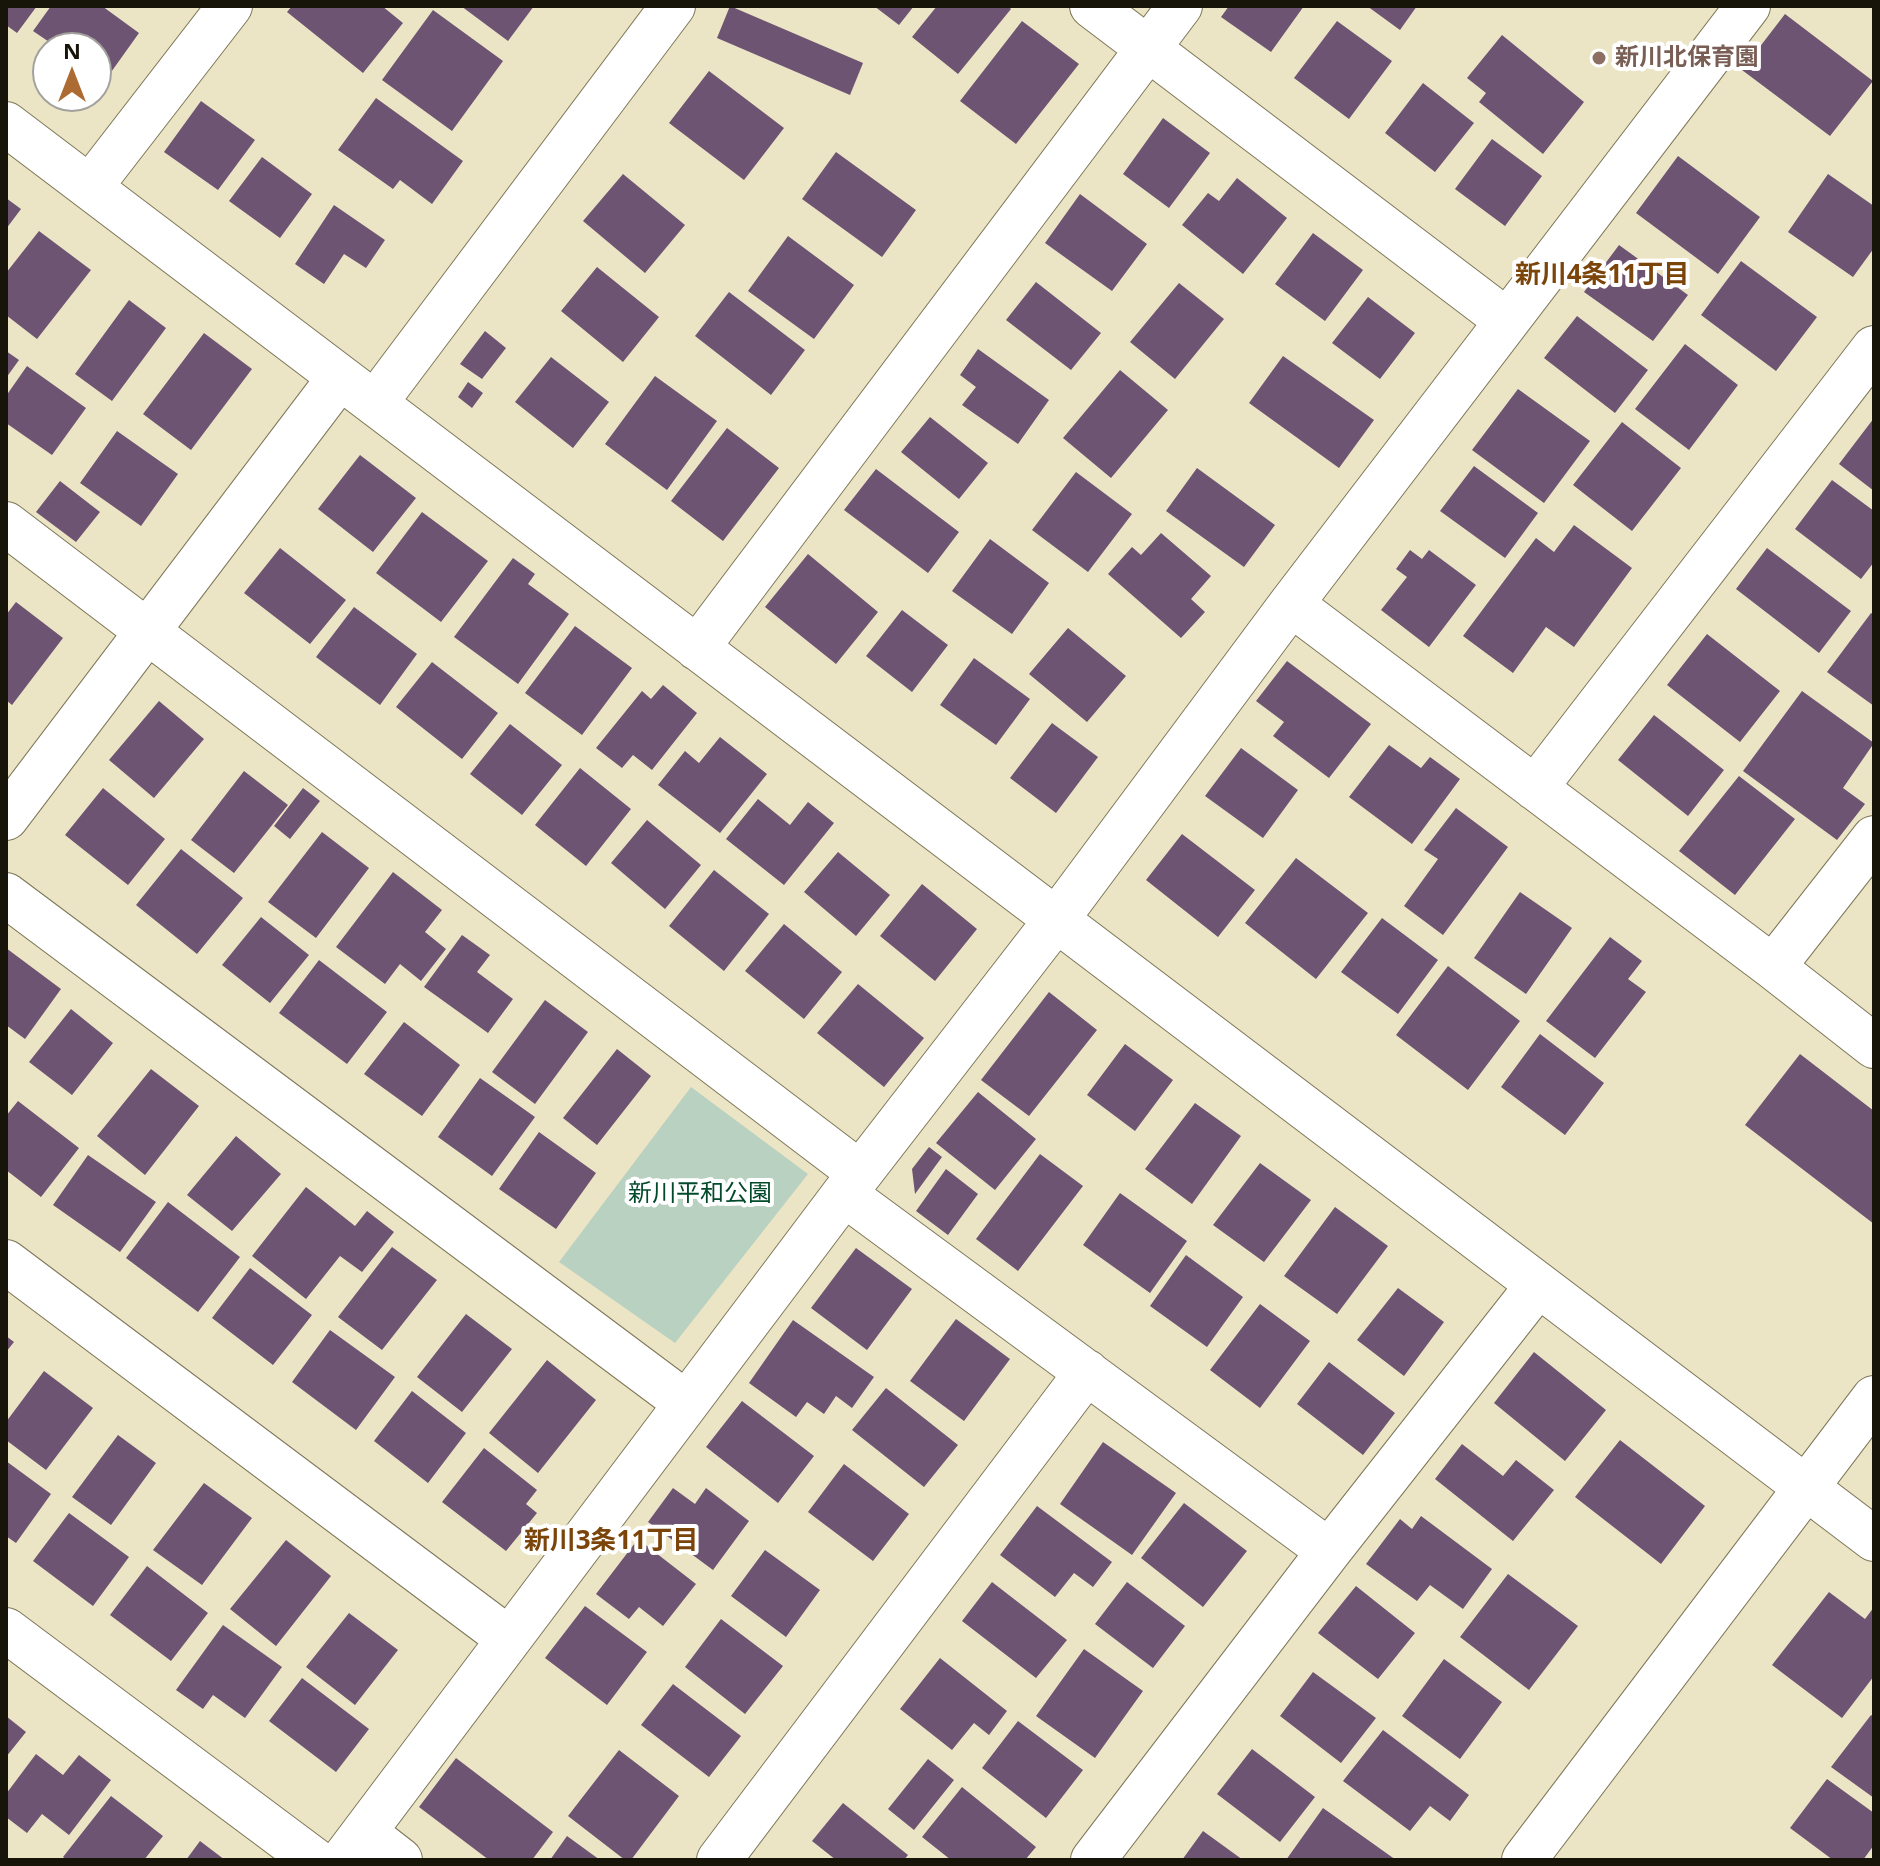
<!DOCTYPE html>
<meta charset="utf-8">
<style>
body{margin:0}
#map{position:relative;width:1880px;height:1866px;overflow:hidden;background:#ece5c5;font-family:"Open Sans",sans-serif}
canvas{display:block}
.frame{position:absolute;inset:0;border:8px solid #171409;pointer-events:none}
.north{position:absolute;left:32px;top:32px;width:80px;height:80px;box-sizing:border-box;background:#fff;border:2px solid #a2a19d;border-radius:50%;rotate:0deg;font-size:22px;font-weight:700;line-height:32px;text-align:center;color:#171409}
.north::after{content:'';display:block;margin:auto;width:28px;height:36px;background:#ab6b33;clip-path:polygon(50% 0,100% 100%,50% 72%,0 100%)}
</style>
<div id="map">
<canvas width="1880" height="1866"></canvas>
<div class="frame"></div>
<div class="north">N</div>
</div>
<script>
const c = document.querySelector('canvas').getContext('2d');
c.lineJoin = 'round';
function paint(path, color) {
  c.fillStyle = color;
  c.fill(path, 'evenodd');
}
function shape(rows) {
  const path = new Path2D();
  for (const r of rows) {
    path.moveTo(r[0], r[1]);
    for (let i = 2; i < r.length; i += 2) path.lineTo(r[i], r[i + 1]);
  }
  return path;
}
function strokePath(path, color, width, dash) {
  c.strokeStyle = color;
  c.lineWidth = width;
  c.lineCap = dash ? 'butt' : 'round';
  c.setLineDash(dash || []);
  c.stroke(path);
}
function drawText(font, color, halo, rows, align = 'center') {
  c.font = font + ' "Open Sans","Noto Sans JP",sans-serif';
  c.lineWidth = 8;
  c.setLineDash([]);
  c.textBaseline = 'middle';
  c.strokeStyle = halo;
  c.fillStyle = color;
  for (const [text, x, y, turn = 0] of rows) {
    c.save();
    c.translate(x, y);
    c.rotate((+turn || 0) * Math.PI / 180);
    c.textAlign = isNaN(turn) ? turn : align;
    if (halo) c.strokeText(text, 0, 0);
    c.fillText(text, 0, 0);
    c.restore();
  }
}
const green = shape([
 [691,1087,808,1174,675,1343,559,1262]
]);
const building = shape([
 [6,6,37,6,17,33,6,25],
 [51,6,102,6,139,33,104,82,96,76,96,48,58,48,33,31],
 [292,6,382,6,403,23,363,73,287,12],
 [461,6,534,6,508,41],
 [730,6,863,63,850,95,717,38],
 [874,6,914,6,899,25],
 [937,6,1008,6,1011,9,958,74,912,37],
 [1229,6,1304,6,1271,52,1221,17],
 [1367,6,1417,6,1400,30],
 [433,10,503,61,452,131,382,80],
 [1785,14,1873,81,1830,136,1742,70],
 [1022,21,1079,64,1016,144,960,101],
 [1337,21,1392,61,1349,119,1294,78],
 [1502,35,1584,102,1543,154,1479,102,1486,93,1467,78],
 [709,71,784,128,744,180,669,123],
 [1423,83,1474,123,1435,172,1385,133],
 [376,98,463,161,432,204,400,180,393,189,338,150],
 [201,101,255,140,218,190,164,152],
 [1163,118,1210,153,1169,208,1123,174],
 [1492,139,1542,176,1505,226,1455,189],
 [836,152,916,210,882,257,802,199],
 [1678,156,1760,217,1718,274,1636,213],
 [262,157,312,194,280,238,229,201],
 [623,174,685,225,645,273,583,221],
 [1828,174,1874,206,1874,248,1853,277,1788,232],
 [1237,178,1287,218,1243,274,1182,225,1208,193,1219,201],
 [1080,194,1147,244,1112,291,1045,243],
 [6,198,21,209,6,229],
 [334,205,385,240,366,268,344,254,324,284,295,264],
 [39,231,91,270,37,339,6,315,6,273],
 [1313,233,1363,270,1325,321,1275,284],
 [788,236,854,285,814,339,748,291],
 [1619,245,1688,295,1653,341,1584,292],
 [1741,261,1817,317,1776,371,1701,315],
 [597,267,659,317,623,362,561,311],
 [1036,282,1101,333,1071,370,1006,320],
 [1179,283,1224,319,1175,379,1130,342],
 [729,292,805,350,771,395,695,336],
 [1368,297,1415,333,1380,379,1332,343],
 [129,300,166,328,112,401,75,374],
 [1577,316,1648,370,1615,413,1544,358],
 [485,331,506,348,482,379,460,364],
 [204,333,252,369,191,450,143,414],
 [1685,344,1738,385,1689,450,1635,409],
 [978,349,1049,400,1018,444,962,405,976,387,960,375],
 [6,351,19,360,6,378],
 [1283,356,1374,420,1339,468,1249,403],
 [551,357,609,402,573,448,515,402],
 [27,366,86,408,52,455,6,423,6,396],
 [1120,370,1168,410,1111,478,1063,438],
 [655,376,717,421,667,490,605,444],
 [468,382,483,393,472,408,458,397],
 [1518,389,1590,441,1544,503,1472,450],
 [930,417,988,463,959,499,901,452],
 [1874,418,1874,491,1839,464],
 [1622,422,1681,468,1632,531,1573,485],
 [727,428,779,468,723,541,671,501],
 [117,431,178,474,141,526,80,483],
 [360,455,416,498,373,552,318,509],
 [1474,466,1538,513,1505,558,1440,511],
 [1197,468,1275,525,1244,567,1166,511],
 [876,469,959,532,928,573,844,510],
 [1076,472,1132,514,1088,572,1032,530],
 [1832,480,1874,511,1874,562,1861,579,1795,529],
 [60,481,100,512,76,542,36,512],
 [422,512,488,561,441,622,376,573],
 [1574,525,1632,568,1574,647,1546,627,1513,673,1463,636,1536,538,1554,552],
 [1161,533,1211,576,1191,599,1205,612,1181,638,1108,574,1132,547,1141,555],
 [990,539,1049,583,1012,634,952,591],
 [280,548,346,600,310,644,244,593],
 [1767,548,1851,611,1819,653,1736,589],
 [1410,550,1422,559,1429,550,1476,585,1429,647,1381,610,1407,577,1396,569],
 [808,554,878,612,836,664,765,607],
 [513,558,535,574,528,584,569,614,518,684,454,637],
 [16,602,63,638,12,705,6,700,6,615],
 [354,607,417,654,380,705,316,657],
 [902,610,948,645,912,692,866,656],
 [1871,613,1874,615,1874,706,1827,672],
 [575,626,632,668,582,735,525,693],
 [1068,628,1126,676,1087,722,1029,674],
 [1707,634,1780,691,1740,742,1667,685],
 [974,658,1030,699,996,745,940,705],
 [1287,661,1371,724,1329,778,1273,736,1284,722,1256,701],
 [432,662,498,713,462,759,396,707],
 [663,685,697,713,652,770,633,755,622,768,596,748,642,691,651,699],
 [1802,691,1874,743,1843,788,1865,804,1837,840,1743,771],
 [159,701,204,739,154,798,109,760],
 [1654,715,1724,770,1688,816,1618,760],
 [1052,723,1098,757,1056,813,1010,778],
 [510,724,562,765,522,815,470,774],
 [720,737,767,774,720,833,658,785,685,751,699,763],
 [1389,745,1421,768,1430,757,1460,779,1412,844,1349,797],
 [1241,748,1298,790,1263,838,1205,796],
 [580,768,631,809,586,866,535,825],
 [244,771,288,805,234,873,191,840],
 [1739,776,1795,819,1735,895,1679,851],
 [103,788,165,839,128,885,65,835],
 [303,788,320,801,290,839,274,826],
 [758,799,790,825,808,802,834,823,784,885,726,839],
 [1456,808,1508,847,1443,935,1404,906,1438,859,1424,850],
 [647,820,701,865,665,909,611,863],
 [322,832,369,868,316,938,268,902],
 [1182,834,1255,890,1218,937,1146,880],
 [181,849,243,898,197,954,136,905],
 [838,852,890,895,856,936,804,892],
 [1296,858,1368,913,1316,979,1245,923],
 [714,870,769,914,724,971,669,926],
 [393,872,442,910,425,932,446,949,421,981,400,964,385,984,336,947],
 [922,884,977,929,935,981,880,936],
 [1520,892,1572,928,1526,994,1474,958],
 [261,917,309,955,270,1003,222,965],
 [1382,918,1438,960,1398,1014,1341,972],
 [784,924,842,972,804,1019,745,971],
 [462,935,490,955,477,972,513,999,488,1033,424,987],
 [1610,937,1642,961,1628,979,1646,992,1595,1058,1546,1021],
 [6,948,61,989,25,1039,6,1025],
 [319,960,387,1012,347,1064,279,1013],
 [1448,966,1520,1021,1468,1090,1396,1035],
 [858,984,924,1038,884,1087,817,1033],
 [1049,992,1097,1030,1029,1116,981,1080],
 [545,1000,588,1032,535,1104,492,1072],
 [71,1009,113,1043,72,1095,29,1062],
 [404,1022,460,1065,422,1116,364,1074],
 [1540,1034,1604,1083,1565,1135,1501,1087],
 [1125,1044,1173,1080,1135,1131,1087,1095],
 [617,1049,651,1076,597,1145,563,1118],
 [1800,1054,1874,1111,1874,1224,1745,1125],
 [151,1069,199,1106,145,1175,97,1136],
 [480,1078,535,1117,492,1176,438,1137],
 [978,1092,1036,1139,995,1190,936,1143],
 [18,1101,79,1148,41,1197,6,1170,6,1116],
 [1195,1103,1241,1136,1192,1204,1145,1169],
 [539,1132,596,1173,556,1229,499,1189],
 [236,1136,281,1174,232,1231,187,1195],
 [929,1147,942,1157,915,1194,912,1169],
 [1040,1154,1083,1186,1018,1271,976,1239],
 [88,1155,156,1202,120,1252,53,1205],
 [1260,1163,1311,1200,1264,1262,1213,1225],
 [946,1169,978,1194,948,1235,916,1211],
 [306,1187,355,1226,367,1211,394,1232,362,1272,340,1256,306,1299,252,1256],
 [1120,1193,1187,1241,1150,1293,1083,1245],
 [168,1202,240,1257,198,1312,126,1258],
 [1335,1207,1388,1246,1337,1314,1284,1276],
 [392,1247,437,1280,382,1350,338,1317],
 [856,1248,912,1289,867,1350,811,1308],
 [1186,1255,1243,1297,1207,1347,1150,1306],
 [250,1268,312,1315,273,1365,212,1318],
 [1398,1288,1444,1322,1404,1376,1357,1340],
 [1260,1304,1310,1341,1260,1408,1210,1370],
 [466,1314,512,1349,462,1412,417,1377],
 [956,1319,1010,1359,964,1421,910,1381],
 [793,1320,874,1377,852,1408,836,1396,824,1414,807,1402,796,1417,749,1383],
 [330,1330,395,1377,356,1430,292,1382],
 [6,1336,14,1342,6,1352],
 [1534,1352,1606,1410,1565,1461,1494,1403],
 [547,1360,596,1400,538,1473,489,1433],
 [1329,1362,1395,1413,1363,1455,1297,1404],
 [44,1371,93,1408,46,1470,6,1440,6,1422],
 [886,1388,958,1445,924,1487,852,1430],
 [412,1391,466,1433,428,1483,374,1441],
 [742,1401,814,1456,778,1503,706,1447],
 [118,1435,156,1463,111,1525,72,1497],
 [1620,1440,1705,1506,1661,1564,1575,1497],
 [1103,1442,1176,1493,1132,1555,1060,1504],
 [1462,1444,1503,1476,1516,1460,1554,1490,1513,1541,1435,1479],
 [484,1448,537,1490,526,1504,537,1513,506,1551,442,1502],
 [6,1461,51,1494,16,1543,6,1536],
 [844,1464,909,1514,873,1561,808,1512],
 [204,1483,252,1518,202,1585,153,1550],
 [673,1488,695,1504,706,1488,749,1521,713,1570,648,1522],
 [1184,1503,1247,1551,1203,1607,1141,1558],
 [1037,1506,1112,1562,1093,1587,1074,1573,1055,1597,1000,1555],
 [69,1513,129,1557,93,1606,33,1561],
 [1421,1516,1492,1569,1463,1609,1430,1585,1417,1601,1366,1564,1400,1519,1412,1529],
 [638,1539,696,1584,663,1626,639,1607,629,1619,596,1594],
 [286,1540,331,1576,276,1646,230,1609],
 [765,1550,820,1590,786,1637,731,1596],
 [147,1566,208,1613,171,1661,110,1615],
 [1508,1574,1578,1626,1529,1690,1460,1637],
 [992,1582,1067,1640,1036,1678,962,1621],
 [1127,1582,1185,1626,1153,1668,1095,1624],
 [1356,1586,1415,1633,1378,1679,1318,1633],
 [1829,1592,1865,1619,1874,1607,1874,1676,1842,1718,1772,1665],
 [585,1606,647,1652,607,1705,545,1658],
 [349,1613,398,1650,355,1705,306,1667],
 [721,1619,783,1666,745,1714,685,1667],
 [223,1625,282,1667,245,1718,213,1695,203,1709,176,1690],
 [1084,1649,1143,1691,1095,1758,1036,1716],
 [940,1658,1007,1711,989,1735,974,1723,952,1750,900,1709],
 [1444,1659,1502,1702,1460,1759,1402,1716],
 [1313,1672,1376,1718,1341,1763,1280,1716],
 [302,1678,369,1729,336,1772,269,1721],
 [673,1684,741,1736,709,1777,641,1725],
 [1871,1715,1874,1717,1874,1798,1831,1767],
 [6,1716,26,1732,6,1757],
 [1018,1721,1083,1770,1046,1818,982,1768],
 [1383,1730,1469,1795,1450,1821,1430,1806,1410,1831,1343,1781],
 [1252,1749,1315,1797,1280,1842,1217,1794],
 [619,1750,679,1796,631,1860,625,1860,568,1816],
 [36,1754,63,1775,79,1755,111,1780,69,1835,42,1814,27,1833,6,1817,6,1794],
 [456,1758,553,1832,532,1860,489,1860,419,1807],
 [928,1759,954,1780,914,1830,888,1809],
 [1827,1779,1874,1813,1874,1845,1863,1860,1833,1860,1790,1828],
 [962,1787,1036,1847,1025,1860,951,1860,922,1837],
 [111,1796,163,1836,144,1860,67,1860,63,1857],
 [843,1803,908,1855,904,1860,836,1860,812,1841],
 [1323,1808,1396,1860,1286,1860],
 [1203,1831,1243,1860,1182,1860],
 [567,1836,600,1860,550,1860],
 [200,1841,225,1860,186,1860]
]);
const minor = shape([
 [1092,6,1506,320],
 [6,124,1874,1539],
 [90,187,230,6],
 [375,403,673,6],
 [6,524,860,1173],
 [1291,604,1773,967,1874,1046],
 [697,648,1180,6],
 [1535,788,1874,348],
 [6,818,340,377],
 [6,895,686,1403],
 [1773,967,1874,838],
 [844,1194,1329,1551],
 [6,1262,509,1639],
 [6,1630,314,1860],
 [364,1832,400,1860],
 [343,1860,844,1194,1056,920,1291,604,1748,6],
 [719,1860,1087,1372],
 [1093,1860,1329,1551,1538,1285],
 [1524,1860,1874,1398]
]);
const markers = [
 [1599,58,8,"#8d6e63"]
];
const educationNames = [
 ["新川北保育園",1615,58]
];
const parkNames = [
 ["新川平和公園",700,1194]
];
const neighbourhoodNames = [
 ["新川4条11丁目",1602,276],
 ["新川3条11丁目",611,1542]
];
paint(green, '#b9d1c1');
paint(building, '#6d5472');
strokePath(minor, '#7d7759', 46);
strokePath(minor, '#fff', 44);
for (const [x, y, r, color] of markers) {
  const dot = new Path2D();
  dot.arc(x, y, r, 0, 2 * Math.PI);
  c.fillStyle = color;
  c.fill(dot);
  strokePath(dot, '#fff', 3);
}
drawText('bold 24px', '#785e54', '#fff', educationNames, 'left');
drawText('24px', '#034a2a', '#fff', parkNames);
drawText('bold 26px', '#7b4409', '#fff', neighbourhoodNames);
</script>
